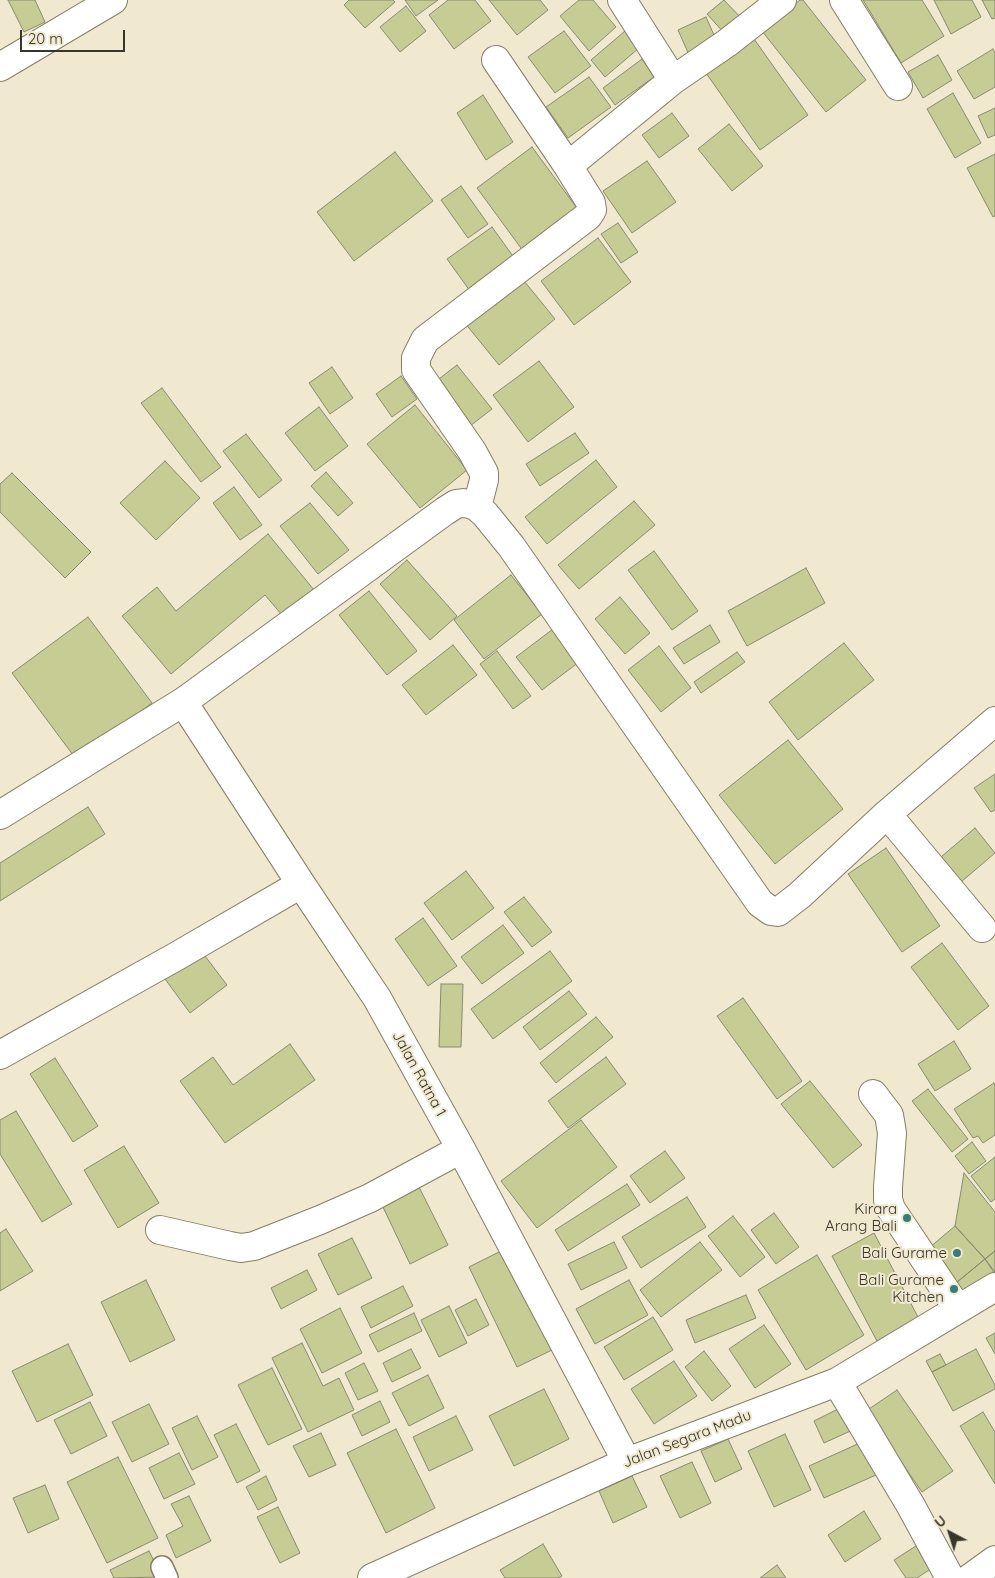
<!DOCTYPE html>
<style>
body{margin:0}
#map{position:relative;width:995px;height:1578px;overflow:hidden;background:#f0e9cf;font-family:Quicksand,sans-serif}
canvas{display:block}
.north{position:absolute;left:925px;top:1508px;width:50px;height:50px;-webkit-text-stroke:4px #f0e9cf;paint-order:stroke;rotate:320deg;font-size:14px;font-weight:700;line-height:20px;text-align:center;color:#38352b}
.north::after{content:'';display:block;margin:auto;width:18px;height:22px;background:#38352b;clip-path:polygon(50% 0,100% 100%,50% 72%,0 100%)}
.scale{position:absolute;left:20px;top:30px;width:105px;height:22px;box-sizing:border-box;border:2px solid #38352b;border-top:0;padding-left:6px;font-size:15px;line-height:18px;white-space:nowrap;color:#38352b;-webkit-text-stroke:4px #f0e9cf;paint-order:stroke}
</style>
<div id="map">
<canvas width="995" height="1578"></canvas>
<div class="north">U</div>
<div class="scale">20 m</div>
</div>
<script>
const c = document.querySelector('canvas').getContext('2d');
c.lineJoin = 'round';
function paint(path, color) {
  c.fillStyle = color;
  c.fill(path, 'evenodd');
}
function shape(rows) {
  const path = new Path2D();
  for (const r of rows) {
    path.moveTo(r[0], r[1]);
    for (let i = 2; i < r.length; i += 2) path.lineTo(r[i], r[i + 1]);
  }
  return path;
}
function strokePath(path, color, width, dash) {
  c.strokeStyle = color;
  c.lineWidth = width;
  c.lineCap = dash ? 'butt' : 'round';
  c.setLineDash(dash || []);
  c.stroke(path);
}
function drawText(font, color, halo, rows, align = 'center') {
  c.font = font + ' Quicksand,sans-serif';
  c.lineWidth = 4;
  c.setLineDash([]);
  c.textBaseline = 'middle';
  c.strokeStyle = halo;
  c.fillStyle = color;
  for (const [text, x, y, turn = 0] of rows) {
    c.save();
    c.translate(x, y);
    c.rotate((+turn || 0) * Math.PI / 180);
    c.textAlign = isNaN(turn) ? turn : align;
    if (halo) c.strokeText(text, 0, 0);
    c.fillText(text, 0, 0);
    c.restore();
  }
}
const building = shape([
 [8,0,35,0,45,22,24,32,8,0],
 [349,0,393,0,395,2,365,28,344,5,349,0],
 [405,0,438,0,416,16,405,0],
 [448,0,475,0,491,21,454,49,429,15,448,0],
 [489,0,540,0,548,10,517,35,489,0],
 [579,0,593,0,616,27,589,51,560,16,579,0],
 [724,0,742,19,725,34,707,14,724,0],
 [800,0,803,0,866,80,826,112,762,31,800,0],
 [863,0,922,0,944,36,901,63,863,0],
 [934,0,972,0,981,17,951,34,934,0],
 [982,0,995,0,995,18,992,19,982,0],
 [406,6,426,31,400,52,380,27,406,6],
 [706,17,718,44,690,57,678,30,706,17],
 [564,31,591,66,555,93,528,57,564,31],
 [625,31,639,48,605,77,591,60,625,31],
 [754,39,808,115,760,150,706,73,754,39],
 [993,49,995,53,995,87,974,99,957,71,993,49],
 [938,55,952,80,923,98,908,72,938,55],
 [642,59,654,77,615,105,603,88,642,59],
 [589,77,611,107,568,138,546,107,589,77],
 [953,93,981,143,955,158,927,109,953,93],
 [483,95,513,142,486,160,457,113,483,95],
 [995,108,995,135,988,138,978,116,995,108],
 [672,113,689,136,659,158,642,135,672,113],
 [729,124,763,166,732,191,698,149,729,124],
 [532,147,582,215,526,255,477,188,532,147],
 [395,152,433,201,354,261,317,212,395,152],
 [995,154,995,216,993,217,967,168,995,154],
 [647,161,676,202,632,233,603,191,647,161],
 [461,186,488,224,468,238,441,200,461,186],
 [618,223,638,252,621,263,601,234,618,223],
 [492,227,515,259,470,291,447,259,492,227],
 [598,238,631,282,574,325,541,281,598,238],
 [516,271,555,319,499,365,460,317,516,271],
 [539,361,574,407,528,442,493,395,539,361],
 [457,365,492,409,470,426,435,382,457,365],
 [332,367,353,398,330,414,309,383,332,367],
 [401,376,417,399,392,417,376,394,401,376],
 [162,388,221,467,201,482,141,403,162,388],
 [415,405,467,470,420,508,367,444,415,405],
 [319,407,348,446,315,471,285,433,319,407],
 [575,433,589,453,540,486,526,464,575,433],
 [246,434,282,480,259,498,223,451,246,434],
 [596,460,617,487,547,544,525,517,596,460],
 [165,461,200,498,156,540,120,503,165,461],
 [326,472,353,503,338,516,311,486,326,472],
 [12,473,91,552,65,578,0,512,0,484,12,473],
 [234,487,262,525,240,540,213,503,234,487],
 [634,501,655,525,579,589,558,565,634,501],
 [310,503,349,550,318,574,280,526,310,503],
 [268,534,319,596,288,622,265,595,171,674,122,616,157,587,176,611,268,534],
 [654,551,698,611,672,630,628,570,654,551],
 [407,560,457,616,430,640,380,584,407,560],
 [806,568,825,603,747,646,728,611,806,568],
 [511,575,542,614,484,659,454,620,511,575],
 [369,591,417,651,387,675,339,615,369,591],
 [620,597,650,633,625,654,595,619,620,597],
 [88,617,152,703,76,759,12,673,88,617],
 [710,625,720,642,684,664,673,648,710,625],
 [557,626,583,659,542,690,516,657,557,626],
 [844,643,874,680,798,740,769,702,844,643],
 [453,645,477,675,426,715,402,685,453,645],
 [659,646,691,688,661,712,628,670,659,646],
 [497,651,531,696,513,709,480,664,497,651],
 [737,652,745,662,701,693,694,682,737,652],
 [788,740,843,809,775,864,719,795,788,740],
 [995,774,995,810,991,812,974,788,995,774],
 [88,807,105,834,0,901,0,863,88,807],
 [975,828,995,853,961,882,941,857,975,828],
 [886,848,940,926,902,952,848,874,886,848],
 [466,871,494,908,452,940,424,903,466,871],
 [524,897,552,932,532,947,504,912,524,897],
 [423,918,457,966,428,986,395,939,423,918],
 [503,925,524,953,482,984,461,957,503,925],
 [942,943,989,1006,958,1030,911,967,942,943],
 [550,951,572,981,493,1039,471,1009,550,951],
 [202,952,227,985,190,1013,165,979,202,952],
 [441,984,463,984,461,1047,439,1047,441,984],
 [569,991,587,1014,540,1050,523,1027,569,991],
 [743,998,802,1081,777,1099,717,1016,743,998],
 [596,1017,613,1037,556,1083,540,1063,596,1017],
 [954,1041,971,1069,935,1091,918,1064,954,1041],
 [290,1044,315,1080,225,1143,180,1081,213,1057,233,1085,290,1044],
 [606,1057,626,1084,568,1128,548,1101,606,1057],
 [55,1058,98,1126,73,1142,30,1074,55,1058],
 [810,1081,862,1145,833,1168,781,1104,810,1081],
 [994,1083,995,1086,995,1135,983,1143,978,1136,973,1138,954,1109,994,1083],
 [928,1089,968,1139,952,1152,912,1101,928,1089],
 [16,1111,72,1204,42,1222,0,1154,0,1120,16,1111],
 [581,1120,617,1167,537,1228,501,1181,581,1120],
 [972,1142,986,1161,969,1174,955,1156,972,1142],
 [124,1146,159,1203,118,1228,84,1170,124,1146],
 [665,1151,685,1178,650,1203,630,1176,665,1151],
 [995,1157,995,1199,991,1202,971,1176,995,1157],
 [964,1173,995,1212,995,1251,985,1259,955,1226,964,1173],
 [627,1184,640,1205,568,1251,555,1230,627,1184],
 [419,1187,448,1245,410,1264,382,1205,419,1187],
 [687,1197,706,1227,641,1268,622,1237,687,1197],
 [774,1213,799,1247,776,1264,751,1230,774,1213],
 [733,1216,765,1257,740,1277,708,1236,733,1216],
 [955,1226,985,1259,956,1283,929,1248,955,1226],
 [6,1229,33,1271,0,1291,0,1233,6,1229],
 [874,1233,919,1319,877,1341,832,1256,874,1233],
 [352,1238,372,1278,338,1295,318,1254,352,1238],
 [614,1242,627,1268,581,1290,568,1264,614,1242],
 [700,1242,722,1270,661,1317,640,1290,700,1242],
 [503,1250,552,1350,517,1367,469,1267,503,1250],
 [995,1251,995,1272,985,1259,995,1251],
 [817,1255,864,1335,806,1370,758,1290,817,1255],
 [985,1259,995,1274,967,1297,956,1283,985,1259],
 [307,1270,317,1290,281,1309,271,1288,307,1270],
 [146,1280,175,1340,130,1362,101,1302,146,1280],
 [629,1280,648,1315,595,1344,576,1309,629,1280],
 [403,1286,413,1306,371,1328,361,1307,403,1286],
 [746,1295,756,1318,695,1343,686,1320,746,1295],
 [476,1299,489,1325,468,1336,455,1310,476,1299],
 [449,1306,467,1343,439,1357,421,1320,449,1306],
 [340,1308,362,1353,322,1373,300,1329,340,1308],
 [414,1313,422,1331,378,1352,369,1335,414,1313],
 [653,1317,673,1350,624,1380,604,1347,653,1317],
 [764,1325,791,1364,755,1388,729,1349,764,1325],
 [995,1333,995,1354,986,1338,995,1333],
 [302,1343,323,1386,339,1378,354,1410,308,1432,272,1358,302,1343],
 [68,1344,93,1395,37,1422,12,1371,68,1344],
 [411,1349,421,1368,392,1382,383,1363,411,1349],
 [976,1349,995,1385,995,1389,953,1411,932,1372,976,1349],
 [704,1351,731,1386,712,1401,685,1367,704,1351],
 [940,1354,946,1365,932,1372,926,1361,940,1354],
 [674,1361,697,1396,654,1424,631,1389,674,1361],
 [364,1363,378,1391,358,1400,345,1373,364,1363],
 [272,1368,302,1429,268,1445,238,1385,272,1368],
 [428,1375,444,1408,409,1426,392,1393,428,1375],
 [544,1389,569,1439,514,1466,489,1416,544,1389],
 [897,1390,953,1471,922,1492,866,1411,897,1390],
 [380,1401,390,1422,362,1436,352,1415,380,1401],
 [90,1402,107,1436,71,1454,54,1420,90,1402],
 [149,1404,169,1444,132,1462,112,1422,149,1404],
 [846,1405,857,1428,824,1443,814,1421,846,1405],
 [983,1412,995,1432,995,1484,960,1426,983,1412],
 [197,1416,218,1457,192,1470,172,1428,197,1416],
 [456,1416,473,1450,429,1471,413,1437,456,1416],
 [236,1424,260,1471,237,1483,214,1435,236,1424],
 [396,1429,435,1508,386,1533,347,1453,396,1429],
 [321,1433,336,1465,309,1477,293,1446,321,1433],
 [785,1434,811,1490,774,1507,748,1451,785,1434],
 [728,1439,742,1469,715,1482,701,1451,728,1439],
 [862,1442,876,1475,824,1498,809,1466,862,1442],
 [179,1453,195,1484,164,1499,149,1468,179,1453],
 [118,1457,158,1538,107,1563,67,1482,118,1457],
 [692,1462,711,1503,680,1518,660,1476,692,1462],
 [266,1476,277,1500,258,1510,246,1487,266,1476],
 [632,1476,647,1507,613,1523,599,1491,632,1476],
 [45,1485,59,1519,28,1533,13,1498,45,1485],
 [189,1496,211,1541,176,1558,166,1535,183,1526,171,1504,189,1496],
 [278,1507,300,1553,280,1563,257,1517,278,1507],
 [864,1511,881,1539,845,1562,828,1535,864,1511],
 [543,1544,562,1576,558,1578,505,1578,500,1570,543,1544],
 [919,1544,935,1566,917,1578,906,1578,894,1560,919,1544],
 [149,1551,162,1577,114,1578,110,1570,149,1551],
 [777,1565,786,1578,760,1578,777,1565]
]);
const lane = shape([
 [162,1567,167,1578]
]);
const street = shape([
 [622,0,673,80],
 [844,0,898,86],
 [0,67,113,0],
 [568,166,673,80,727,43,782,0],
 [477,507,484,480,484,473,472,451,416,370,416,358,425,340,588,216,592,210,591,203,568,166,496,60],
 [183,702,301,884,377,998,461,1149,627,1462],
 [887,814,982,928],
 [0,815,183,702,445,511,456,504,463,503,470,504,477,507,485,514,511,546,760,903,771,911,778,912,800,895,887,814,995,721],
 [0,1055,177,956,301,884],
 [873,1094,889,1115,892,1133,888,1187,888,1200,891,1209,958,1309],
 [160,1230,230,1246,241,1248,254,1246,320,1220,370,1198,461,1149],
 [837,1382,911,1506,950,1578],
 [372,1578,627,1462,837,1382,995,1287],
 [970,1578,995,1560]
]);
const markers = [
 [907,1218,5,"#357e7b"],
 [957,1253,5,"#357e7b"],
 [954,1289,5,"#357e7b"]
];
const streetNames = [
 ["Jalan Ratna 1",419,1074,61],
 ["Jalan Segara Madu",687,1439,-21]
];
const poiNames = [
 ["Kirara",897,1209],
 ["Arang Bali",897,1226],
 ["Bali Gurame",947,1253],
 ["Bali Gurame",944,1280],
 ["Kitchen",944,1297]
];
paint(building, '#c6cc94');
strokePath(building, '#878a73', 1);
strokePath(lane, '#857e67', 24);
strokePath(street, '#857e67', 30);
strokePath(lane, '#fff', 21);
strokePath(street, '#fff', 28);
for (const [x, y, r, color] of markers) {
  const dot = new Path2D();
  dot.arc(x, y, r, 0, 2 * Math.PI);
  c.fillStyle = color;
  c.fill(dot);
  strokePath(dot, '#f0e9cf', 2);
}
drawText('15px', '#38352b', '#f0e9cf', streetNames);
drawText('15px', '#38352b', '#f0e9cf', poiNames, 'right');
</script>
